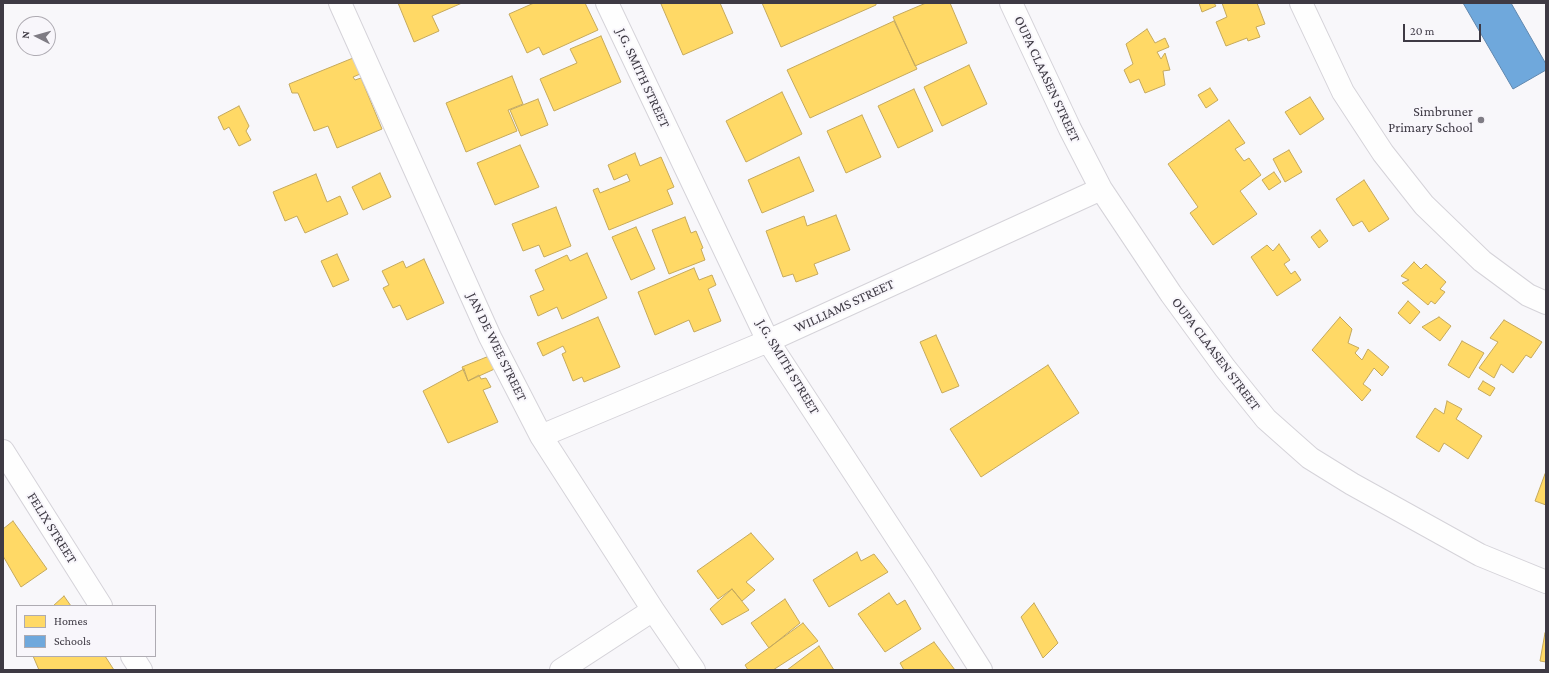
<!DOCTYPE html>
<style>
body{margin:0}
#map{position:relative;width:1549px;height:673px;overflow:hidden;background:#f8f7fa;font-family:"Crimson Pro",serif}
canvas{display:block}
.frame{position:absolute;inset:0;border:4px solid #3e3a44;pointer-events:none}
.legend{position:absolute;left:16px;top:605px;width:140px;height:52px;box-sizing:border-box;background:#f8f6fb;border:1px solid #aeabb2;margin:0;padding:5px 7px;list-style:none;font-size:12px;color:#3e3a44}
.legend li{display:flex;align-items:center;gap:8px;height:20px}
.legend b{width:20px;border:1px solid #aeabb2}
.north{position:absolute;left:16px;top:16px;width:40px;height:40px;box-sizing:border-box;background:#f8f6fb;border:1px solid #aeabb2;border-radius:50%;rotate:276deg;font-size:11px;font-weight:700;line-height:16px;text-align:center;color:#3e3a44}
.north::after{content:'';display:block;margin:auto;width:14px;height:18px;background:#7f7c84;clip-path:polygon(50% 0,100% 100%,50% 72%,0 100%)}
.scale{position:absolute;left:1403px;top:24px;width:78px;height:18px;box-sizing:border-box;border:2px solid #3e3a44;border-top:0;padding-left:5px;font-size:12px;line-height:14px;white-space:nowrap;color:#3e3a44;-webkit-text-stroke:3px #f8f6fb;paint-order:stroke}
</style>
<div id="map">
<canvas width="1549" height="673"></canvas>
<div class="frame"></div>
<ul class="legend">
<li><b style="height:11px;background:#ffd966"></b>Homes</li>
<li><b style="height:11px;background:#6fa8dc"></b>Schools</li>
</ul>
<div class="north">N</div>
<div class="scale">20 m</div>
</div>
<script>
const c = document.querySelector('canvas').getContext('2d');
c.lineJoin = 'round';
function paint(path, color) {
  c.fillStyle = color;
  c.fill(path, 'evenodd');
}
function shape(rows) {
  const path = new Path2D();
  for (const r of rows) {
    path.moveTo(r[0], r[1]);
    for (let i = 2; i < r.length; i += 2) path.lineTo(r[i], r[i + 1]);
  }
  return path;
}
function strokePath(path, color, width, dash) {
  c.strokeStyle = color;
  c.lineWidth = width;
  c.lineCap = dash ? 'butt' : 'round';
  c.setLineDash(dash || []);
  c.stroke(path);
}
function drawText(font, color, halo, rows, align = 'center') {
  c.font = font + ' "Crimson Pro",serif';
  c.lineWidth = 4;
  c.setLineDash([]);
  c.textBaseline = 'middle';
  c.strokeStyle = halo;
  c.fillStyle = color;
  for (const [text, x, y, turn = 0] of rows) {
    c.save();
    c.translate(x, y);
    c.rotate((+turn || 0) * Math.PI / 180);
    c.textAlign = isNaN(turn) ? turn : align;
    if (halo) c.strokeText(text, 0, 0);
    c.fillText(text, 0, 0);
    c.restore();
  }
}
const homes = shape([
 [398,3,462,3,432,16,439,31,414,42,398,3],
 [534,3,585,3,598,30,543,55,539,47,527,53,509,14,534,3],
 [664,3,720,3,733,33,683,55,661,4,664,3],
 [762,3,876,3,876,5,781,47,762,3],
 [926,3,950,3,967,43,915,66,893,17,926,3],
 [1199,3,1214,3,1216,6,1202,12,1199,3],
 [1222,3,1257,3,1265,24,1256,27,1260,37,1248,41,1247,38,1226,46,1216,22,1227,17,1222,3],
 [894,21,917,69,810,118,787,70,894,21],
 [1147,29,1155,43,1165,38,1169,47,1157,52,1161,59,1165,53,1170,70,1163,71,1165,85,1145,93,1139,79,1130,83,1124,70,1133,64,1126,44,1147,29],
 [601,36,621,82,554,111,540,79,577,63,570,49,601,36],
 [358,56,365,72,353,77,355,80,361,78,382,129,337,148,328,126,314,131,298,93,292,93,289,84,358,56],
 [969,65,987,104,942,126,924,87,969,65],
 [512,76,523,104,508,110,517,131,466,152,446,103,512,76],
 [1210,88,1218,100,1206,108,1198,95,1210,88],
 [914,89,933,131,898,148,878,106,914,89],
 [782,92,802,134,746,162,726,121,782,92],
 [1310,97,1324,119,1300,135,1285,112,1310,97],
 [538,99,548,125,521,136,510,110,538,99],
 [239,106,249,126,246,131,251,140,239,146,229,127,224,130,218,117,239,106],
 [862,115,881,157,846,173,827,131,862,115],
 [1229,120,1245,143,1235,149,1244,161,1249,158,1261,175,1240,191,1257,214,1213,245,1190,213,1198,207,1168,164,1229,120],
 [520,145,539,187,495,205,477,163,520,145],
 [1289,150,1302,172,1285,182,1273,159,1289,150],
 [635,153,640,166,661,157,674,187,667,190,673,204,609,230,593,190,598,188,600,193,630,181,627,174,614,180,608,165,635,153],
 [799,157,814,191,762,213,748,180,799,157],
 [1274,172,1281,182,1269,190,1262,180,1274,172],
 [380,173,391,197,363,210,352,187,380,173],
 [316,174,327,202,340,196,348,214,305,233,297,216,285,221,273,192,316,174],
 [1364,180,1389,219,1369,232,1362,221,1353,226,1336,199,1364,180],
 [556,207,571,246,544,257,539,245,523,251,512,224,556,207],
 [836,215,850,250,814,264,818,274,796,282,793,274,783,277,766,231,804,216,807,226,836,215],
 [685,217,691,233,696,231,703,248,701,249,705,260,669,274,652,230,685,217],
 [636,227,655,269,631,280,612,237,636,227],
 [1320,230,1328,241,1319,248,1311,237,1320,230],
 [1279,244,1290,260,1284,264,1291,274,1295,271,1301,280,1277,296,1251,257,1267,245,1273,251,1279,244],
 [587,253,607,298,562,319,557,307,538,316,530,296,544,290,535,270,567,255,570,261,587,253],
 [337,254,349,280,333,287,321,261,337,254],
 [424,259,444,303,407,320,400,305,393,308,383,288,389,285,382,271,403,261,406,268,424,259],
 [1414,262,1421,269,1426,264,1446,282,1440,289,1445,292,1435,304,1431,301,1428,305,1402,283,1409,280,1401,276,1414,262],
 [694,268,699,280,712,275,716,285,708,289,721,321,694,332,689,320,655,335,638,292,694,268],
 [1408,301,1420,312,1410,324,1398,313,1408,301],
 [598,317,620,367,584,382,582,377,573,381,562,354,566,352,563,346,543,356,537,343,598,317],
 [1340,317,1352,329,1348,343,1359,348,1355,353,1362,360,1368,349,1389,367,1382,376,1374,368,1363,384,1371,390,1362,401,1312,350,1340,317],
 [1439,317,1451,326,1440,341,1422,327,1439,317],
 [1504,320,1542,342,1531,358,1526,355,1513,373,1501,364,1494,378,1479,368,1498,342,1490,338,1504,320],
 [936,335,959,386,942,393,920,342,936,335],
 [1462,341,1484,353,1469,378,1448,365,1462,341],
 [494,354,499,367,468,381,462,367,494,354],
 [1048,365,1079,413,981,477,950,429,1048,365],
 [464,369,468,381,479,375,481,379,486,378,491,387,483,390,498,422,448,443,423,391,464,369],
 [1483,381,1495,388,1490,396,1478,389,1483,381],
 [1447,401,1462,409,1456,419,1482,436,1468,459,1444,443,1439,452,1416,437,1435,408,1444,414,1447,401],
 [1545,474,1546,474,1546,505,1535,501,1545,474],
 [13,521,47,569,21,587,3,556,3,529,13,521],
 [751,533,774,559,746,582,755,590,742,601,732,589,718,599,697,571,751,533],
 [857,552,861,561,874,554,888,572,829,607,813,580,857,552],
 [732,589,749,610,722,625,710,609,732,589],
 [889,593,897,605,905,600,921,629,885,652,858,614,889,593],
 [64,596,71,606,53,606,64,596],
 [785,599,800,623,769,648,751,623,785,599],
 [1034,603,1058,643,1043,658,1021,617,1034,603],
 [803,623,818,641,773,670,748,670,745,665,803,623],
 [1545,633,1546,633,1546,662,1540,661,1545,633],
 [934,642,955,670,904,670,900,663,934,642],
 [819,646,834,670,787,670,819,646],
 [33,656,105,656,114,670,39,670,33,656]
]);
const schools = shape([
 [1463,3,1511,3,1546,64,1546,70,1513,89,1463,3]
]);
const street = shape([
 [340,3,490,337,541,436,653,610,694,670],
 [607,3,768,341,921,575,981,670],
 [1011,3,1070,129,1101,189,1171,294,1225,368,1266,419,1310,458,1352,484,1480,555,1546,582],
 [1301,3,1343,92,1383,153,1424,205,1482,261,1528,295,1546,303],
 [541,436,768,341,1101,189],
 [3,451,101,606],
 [132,656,141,670],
 [561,670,653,610]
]);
const markers = [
 [1481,120,4,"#7f7c84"]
];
const streetNames = [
 ["J.G. SMITH STREET",643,78,65],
 ["OUPA CLAASEN STREET",1047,79,65],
 ["WILLIAMS STREET",844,306,-25],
 ["JAN DE WEE STREET",497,347,64],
 ["OUPA CLAASEN STREET",1216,354,53],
 ["J.G. SMITH STREET",788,367,59],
 ["FELIX STREET",52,528,58]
];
const poiNames = [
 ["Simbruner",1473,112],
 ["Primary School",1473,128]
];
paint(homes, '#ffd966');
strokePath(homes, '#c5a95c', 1);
paint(schools, '#6fa8dc');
strokePath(schools, '#6087ae', 1);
strokePath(street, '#d5d3d9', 24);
strokePath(street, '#fefefe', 22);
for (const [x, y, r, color] of markers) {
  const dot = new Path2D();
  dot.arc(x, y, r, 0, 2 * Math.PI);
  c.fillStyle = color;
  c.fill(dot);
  strokePath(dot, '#f8f6fb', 1.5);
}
drawText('14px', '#3e3a44', '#f8f6fb', streetNames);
drawText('14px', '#3e3a44', '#f8f6fb', poiNames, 'right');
</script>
